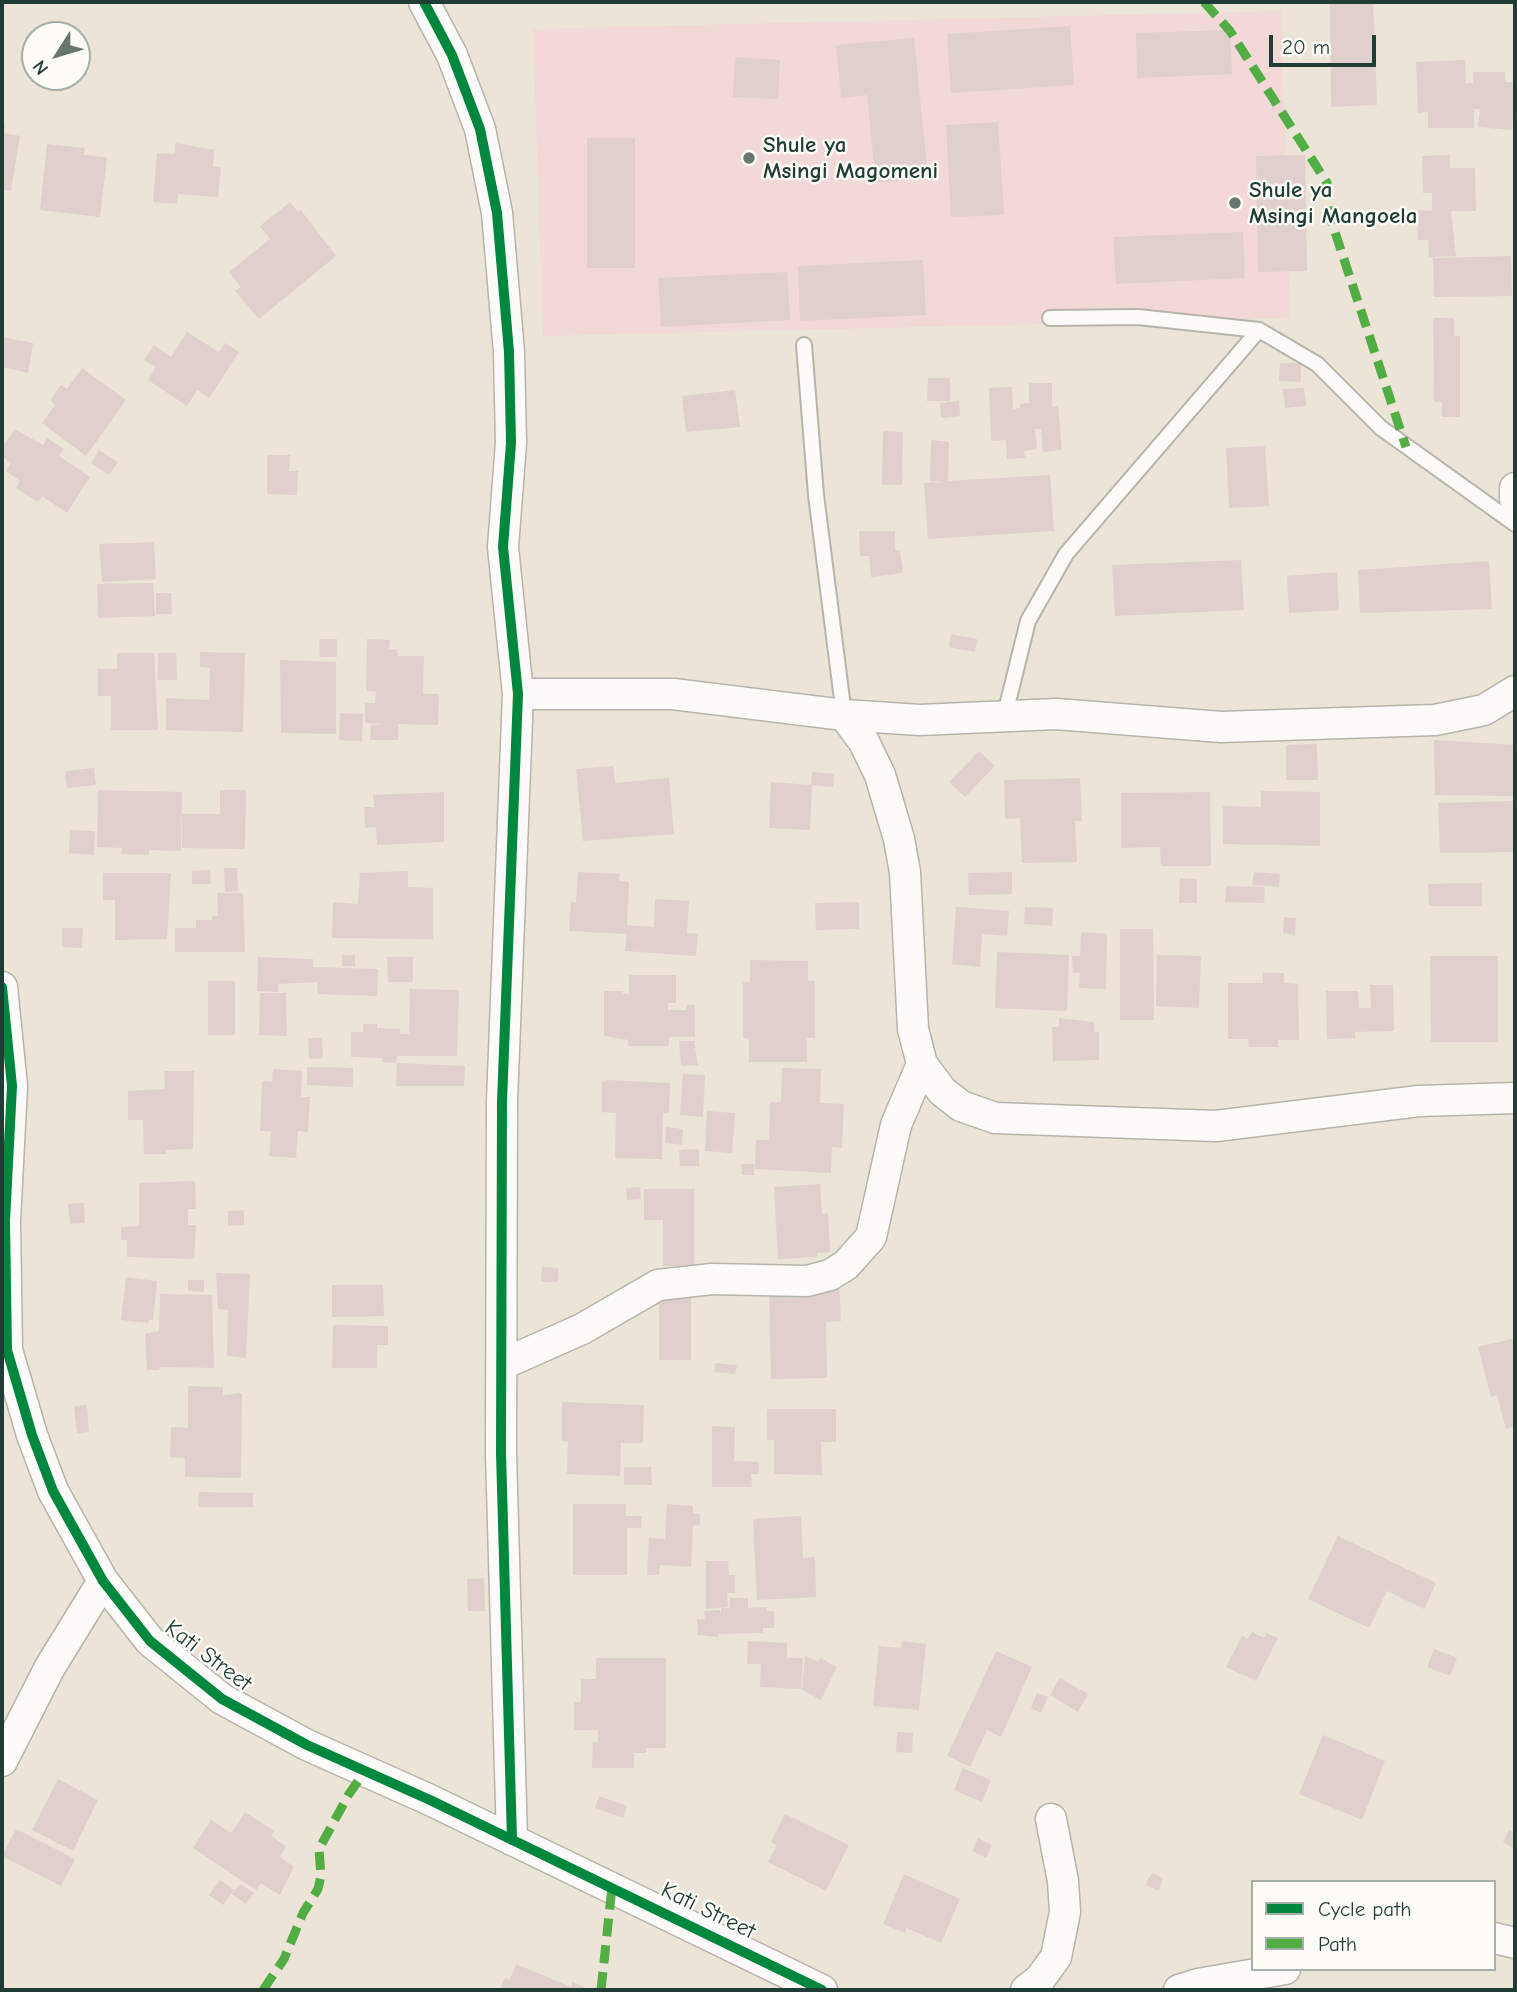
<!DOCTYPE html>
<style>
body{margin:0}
#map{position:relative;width:1517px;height:1992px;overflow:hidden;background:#ece4d6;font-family:"Comic Neue",sans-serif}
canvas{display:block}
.frame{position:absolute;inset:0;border:4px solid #1f3d34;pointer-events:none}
.legend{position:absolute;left:1251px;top:1880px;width:245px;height:91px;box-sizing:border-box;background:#fdfcf7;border:2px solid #a4b0a9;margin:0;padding:9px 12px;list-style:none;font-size:21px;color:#1f3d34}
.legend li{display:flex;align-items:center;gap:14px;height:35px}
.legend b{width:35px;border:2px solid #a4b0a9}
.north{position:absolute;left:21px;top:21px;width:70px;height:70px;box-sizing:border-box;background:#fdfcf7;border:2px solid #a4b0a9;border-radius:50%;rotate:233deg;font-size:19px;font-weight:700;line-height:28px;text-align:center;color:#1f3d34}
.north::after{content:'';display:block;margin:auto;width:24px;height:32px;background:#67776d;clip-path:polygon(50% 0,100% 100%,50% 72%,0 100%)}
.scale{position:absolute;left:1269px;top:35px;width:107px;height:32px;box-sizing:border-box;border:4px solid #1f3d34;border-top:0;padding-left:9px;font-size:21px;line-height:24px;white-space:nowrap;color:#1f3d34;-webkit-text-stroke:5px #fdfcf7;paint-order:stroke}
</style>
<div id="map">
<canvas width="1517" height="1992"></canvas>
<div class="frame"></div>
<ul class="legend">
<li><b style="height:9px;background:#00873e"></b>Cycle path</li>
<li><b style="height:9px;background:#52ad45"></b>Path</li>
</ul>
<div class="north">N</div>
<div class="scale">20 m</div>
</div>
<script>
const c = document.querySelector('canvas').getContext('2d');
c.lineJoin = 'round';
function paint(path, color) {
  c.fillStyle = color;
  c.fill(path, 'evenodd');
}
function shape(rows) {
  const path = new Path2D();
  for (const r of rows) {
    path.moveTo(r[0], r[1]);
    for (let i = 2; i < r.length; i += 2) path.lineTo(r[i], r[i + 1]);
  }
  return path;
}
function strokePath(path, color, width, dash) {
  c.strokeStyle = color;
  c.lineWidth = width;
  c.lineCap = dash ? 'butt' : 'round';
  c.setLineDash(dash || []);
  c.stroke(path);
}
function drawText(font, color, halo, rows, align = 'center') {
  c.font = font + ' "Comic Neue",sans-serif';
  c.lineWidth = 5;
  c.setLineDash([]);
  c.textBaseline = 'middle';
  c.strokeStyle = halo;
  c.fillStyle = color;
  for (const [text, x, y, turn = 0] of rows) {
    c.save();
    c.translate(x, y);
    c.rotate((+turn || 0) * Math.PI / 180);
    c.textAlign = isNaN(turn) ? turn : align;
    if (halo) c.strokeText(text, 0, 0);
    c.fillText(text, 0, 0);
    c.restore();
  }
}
const built = shape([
 [1281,11,1290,318,543,336,533,29]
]);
const building = shape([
 [1330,2,1373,2,1377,105,1331,107],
 [1070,26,1074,85,951,93,947,34],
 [1230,30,1232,74,1137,78,1136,33],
 [914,38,928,178,876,183,867,95,841,98,836,45],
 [735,57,780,60,778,99,733,97],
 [1465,60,1466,83,1473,83,1473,72,1505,72,1505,82,1515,82,1512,130,1478,127,1480,109,1474,109,1474,128,1428,128,1428,112,1418,113,1416,62],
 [998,122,1004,215,951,217,946,125],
 [2,125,5,126,4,133,20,136,11,191,2,189],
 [587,138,635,138,635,268,587,268],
 [175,143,214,150,213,167,221,167,218,197,178,194,177,204,153,202,157,153,175,154],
 [47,144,85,148,84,155,107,157,100,217,40,210],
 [1305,155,1307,271,1258,272,1256,156],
 [1450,155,1450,168,1475,168,1476,211,1451,211,1456,256,1429,257,1428,240,1418,240,1418,210,1432,211,1432,193,1423,193,1422,156],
 [290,202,298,212,300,209,336,256,259,319,235,291,241,287,229,272,270,239,260,226],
 [1243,232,1245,278,1116,284,1113,237],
 [1511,256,1512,296,1434,297,1433,258],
 [923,260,926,315,800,321,798,266],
 [787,272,790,320,661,327,658,278],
 [1433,318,1454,318,1454,336,1460,336,1460,417,1442,417,1442,402,1434,402],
 [187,332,219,352,225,343,239,352,209,398,197,390,187,406,148,380,156,367,144,360,154,345,171,357],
 [2,337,33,343,28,373,2,367],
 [1280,363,1301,363,1301,382,1279,381],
 [82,368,126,400,86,456,42,423,55,405,50,400,61,385,67,389],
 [928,378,950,378,950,401,927,401],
 [1029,383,1052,383,1052,407,1058,406,1062,450,1043,452,1041,429,1035,429,1037,449,1024,451,1025,458,1007,459,1006,440,991,441,989,388,1012,387,1013,409,1020,408,1020,404,1029,403],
 [1304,388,1306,406,1285,408,1283,389],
 [735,390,740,427,686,432,682,396],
 [959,401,960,416,941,418,940,403],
 [15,429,43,445,47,438,64,449,59,456,90,477,67,513,42,496,38,502,16,488,20,481,6,471,11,463,2,456,2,448],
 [883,431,903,432,902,485,882,485],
 [931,440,949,442,948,481,1050,475,1054,531,928,539,924,483,944,482,930,481],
 [1265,446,1269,506,1229,508,1226,448],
 [99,450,118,462,109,475,91,463],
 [267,455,290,455,289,471,298,471,297,495,267,494],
 [859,531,895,531,895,550,900,550,903,573,871,577,869,556,860,556],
 [154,542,156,579,102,582,99,544],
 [1241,560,1244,610,1115,616,1112,565],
 [1489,561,1492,609,1360,613,1358,570],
 [1337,572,1339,610,1289,613,1287,576],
 [153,583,155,616,98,618,97,584],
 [156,593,171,593,172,614,156,614],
 [951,634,977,639,975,652,949,647],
 [319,639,337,639,337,657,320,657],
 [367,639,390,640,389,649,397,649,398,656,424,656,423,694,439,694,438,725,398,724,398,740,370,740,371,725,384,724,365,723,365,703,375,703,376,692,366,691],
 [200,652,245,653,243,732,166,730,166,698,209,700,210,668,200,667],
 [117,653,154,653,158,730,111,730,111,696,98,696,98,669,117,669],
 [158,653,176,653,177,680,158,680],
 [280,660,336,662,336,734,281,733],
 [340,713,363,714,362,741,339,740],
 [1434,740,1515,745,1515,796,1435,795],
 [1317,744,1318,780,1286,780,1286,745],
 [979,751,995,766,965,797,949,782],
 [613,766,615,783,669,778,674,834,583,841,576,769],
 [94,768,96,785,67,788,65,771],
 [812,772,834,774,833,787,811,785],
 [1080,778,1082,821,1075,821,1077,862,1022,863,1020,818,1005,819,1004,780],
 [771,782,812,785,810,830,769,828],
 [98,790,182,792,181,851,149,850,149,855,121,854,122,848,97,847],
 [220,790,246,790,245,849,182,848,182,814,220,814],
 [1261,791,1320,792,1320,846,1223,844,1223,806,1261,807],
 [444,792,444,842,377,845,376,827,365,828,364,807,374,807,373,795],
 [1210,792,1211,866,1161,866,1160,847,1121,848,1121,793],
 [1515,801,1513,852,1440,853,1438,803],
 [70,830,95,831,94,855,69,853],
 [224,868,237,868,238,891,225,892],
 [210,870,211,884,192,884,192,871],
 [408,871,408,887,433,888,433,939,332,938,333,902,358,904,360,873],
 [578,872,620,874,619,881,629,882,627,925,654,927,655,899,689,901,687,933,698,934,696,956,625,951,627,934,569,931,571,902,576,902],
 [1012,872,1012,894,969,895,968,873],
 [1254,872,1280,874,1279,887,1252,885],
 [103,873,171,873,167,939,115,940,115,900,103,900],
 [1180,878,1197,879,1197,903,1179,903],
 [1482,883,1482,906,1429,906,1428,884],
 [1226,886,1265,887,1264,903,1225,902],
 [217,893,243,893,245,952,175,952,175,928,196,928,196,920,212,920,212,916,218,916],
 [859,902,859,929,816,930,815,903],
 [956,907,1009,911,1007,936,982,934,980,967,952,964],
 [1025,907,1053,908,1052,926,1024,924],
 [1284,917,1296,918,1295,935,1283,933],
 [62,928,83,928,82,948,62,947],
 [1120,929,1153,929,1154,1020,1120,1020],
 [1081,932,1107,934,1106,989,1079,988,1080,973,1073,973,1072,956,1080,956],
 [997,952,1069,955,1067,1011,995,1008],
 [342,955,355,955,355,966,342,966],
 [1157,955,1201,956,1199,1008,1156,1006],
 [1430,956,1498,956,1498,1042,1431,1042],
 [258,957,313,959,313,967,378,969,377,996,318,994,317,982,278,984,278,992,257,991],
 [387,957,413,957,413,982,388,982],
 [750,960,808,961,808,981,815,981,815,1038,807,1038,807,1062,749,1062,749,1039,743,1038,743,982,750,982],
 [1263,973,1284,973,1284,983,1298,984,1299,1040,1278,1040,1278,1047,1249,1047,1248,1039,1228,1039,1228,983,1263,983],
 [629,975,676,975,676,1003,668,1003,668,1010,687,1010,686,1005,695,1005,695,1037,669,1037,669,1046,628,1046,628,1040,604,1036,604,991,623,991,623,994,629,994],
 [208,981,235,981,235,1035,208,1035],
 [1370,985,1393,985,1394,1031,1355,1032,1355,1038,1327,1039,1326,991,1358,991,1359,1008,1371,1008],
 [410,989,459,990,457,1056,397,1056,396,1063,382,1062,382,1058,351,1057,351,1032,363,1032,363,1024,377,1024,377,1028,400,1029,400,1034,409,1034],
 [260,993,286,993,287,1036,259,1035],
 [1059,1018,1094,1022,1094,1032,1099,1032,1099,1060,1053,1061,1052,1027,1059,1027],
 [308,1038,322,1038,323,1058,309,1059],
 [679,1041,694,1041,698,1065,681,1066],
 [397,1063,465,1066,464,1086,396,1086],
 [307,1067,353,1068,353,1087,307,1085],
 [782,1068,821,1069,820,1103,844,1104,842,1148,832,1147,831,1173,755,1169,756,1140,769,1140,770,1102,781,1102],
 [273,1069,302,1071,301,1097,310,1097,308,1132,298,1131,296,1158,269,1156,271,1131,260,1131,262,1081,272,1082],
 [164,1071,194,1071,193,1149,166,1150,167,1154,144,1154,143,1120,128,1120,128,1091,165,1089],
 [683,1074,705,1075,703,1117,680,1115],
 [608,1080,670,1083,669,1113,663,1113,662,1159,615,1158,616,1113,602,1112,602,1082],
 [707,1111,735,1113,732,1153,705,1151],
 [666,1127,683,1129,682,1145,665,1143],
 [699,1149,699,1166,680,1166,679,1150],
 [741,1164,754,1164,754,1175,742,1175],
 [195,1181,196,1209,188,1209,188,1225,196,1225,194,1259,127,1257,127,1240,121,1240,121,1227,139,1226,139,1183],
 [820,1184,822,1214,828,1213,830,1252,817,1253,817,1257,778,1259,774,1187],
 [640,1187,641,1199,627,1200,626,1188],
 [644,1189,694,1189,694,1266,663,1266,663,1220,644,1220],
 [84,1203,85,1223,70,1224,68,1204],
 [244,1210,244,1225,228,1226,228,1211],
 [542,1267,558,1268,558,1282,541,1282],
 [216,1273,250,1274,246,1358,227,1356,228,1310,218,1309],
 [126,1277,157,1281,153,1320,149,1320,148,1323,121,1320],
 [188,1280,204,1280,204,1292,188,1291],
 [839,1284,841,1321,826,1322,827,1378,771,1379,769,1287],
 [332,1285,383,1285,384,1316,332,1317],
 [160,1294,212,1295,214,1368,160,1367,159,1370,147,1370,145,1334,159,1331],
 [659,1294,691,1294,691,1360,659,1360],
 [333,1325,388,1326,388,1345,377,1345,377,1368,332,1368],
 [1515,1338,1515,1426,1506,1429,1497,1395,1491,1397,1478,1347],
 [715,1363,737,1365,735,1374,714,1372],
 [188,1386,223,1387,223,1395,242,1393,241,1478,185,1477,185,1458,170,1457,171,1427,188,1428],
 [562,1402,644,1405,643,1443,621,1443,620,1476,567,1474,568,1442,562,1441],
 [87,1405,89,1432,77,1434,74,1406],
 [767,1409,836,1409,836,1442,821,1442,822,1475,774,1474,774,1440,767,1440],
 [712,1426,735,1427,734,1461,759,1462,759,1474,751,1474,752,1487,712,1487],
 [624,1467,651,1467,652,1485,624,1485],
 [199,1492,253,1493,253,1507,198,1507],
 [573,1504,626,1504,626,1516,642,1516,641,1528,627,1528,627,1575,573,1575],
 [667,1504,693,1506,693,1514,700,1514,700,1526,693,1525,691,1567,660,1565,659,1575,647,1575,649,1538,665,1539],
 [801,1516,803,1558,815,1557,816,1597,757,1600,753,1519],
 [1338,1536,1436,1583,1424,1609,1387,1591,1369,1628,1308,1599],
 [706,1561,728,1561,729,1575,735,1575,735,1593,727,1593,728,1607,706,1609],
 [484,1578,485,1611,468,1611,467,1579],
 [730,1598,748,1598,748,1608,767,1607,766,1611,774,1611,774,1628,763,1628,763,1633,718,1634,718,1637,698,1635,697,1619,705,1619,704,1611,720,1610,721,1616,721,1608,730,1608],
 [1252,1632,1264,1638,1266,1633,1278,1638,1256,1681,1226,1667,1242,1636,1248,1639],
 [748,1641,787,1643,787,1658,803,1658,801,1689,760,1687,761,1664,747,1664],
 [902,1641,926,1644,919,1710,873,1706,879,1646,901,1648],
 [1434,1649,1457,1658,1450,1676,1427,1667],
 [996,1651,1032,1667,1001,1737,987,1730,970,1767,947,1756],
 [805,1656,818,1662,820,1658,837,1667,821,1700,802,1690],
 [596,1658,666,1658,666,1748,646,1748,646,1753,634,1753,634,1768,592,1768,593,1742,598,1742,598,1730,574,1730,574,1702,581,1702,581,1679,596,1679],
 [1060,1678,1088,1694,1078,1712,1050,1695],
 [1037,1693,1048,1697,1041,1713,1031,1708],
 [897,1732,913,1733,912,1753,896,1752],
 [1323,1735,1385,1761,1362,1820,1299,1794],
 [963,1768,991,1780,982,1802,954,1790],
 [58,1779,98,1800,73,1851,32,1830],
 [599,1796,627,1806,623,1818,595,1808],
 [245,1812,274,1831,271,1836,286,1846,280,1857,294,1867,280,1895,261,1883,256,1890,193,1848,211,1820,231,1833],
 [785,1814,849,1845,826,1891,768,1862,777,1845,771,1842],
 [16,1829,75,1859,61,1886,2,1856],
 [1509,1830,1515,1834,1515,1849,1503,1842],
 [978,1838,992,1845,986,1858,972,1851],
 [1152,1873,1163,1878,1159,1891,1145,1885],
 [904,1874,960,1899,941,1943,906,1928,905,1933,883,1924],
 [220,1880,234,1890,223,1905,209,1895],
 [240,1884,254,1893,246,1904,232,1894],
 [516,1964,571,1987,572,1982,591,1990,500,1990,505,1978,510,1980]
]);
const lane = shape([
 [1050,318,1138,317,1259,330,1317,364,1381,428,1515,524],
 [804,345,816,495,844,715],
 [1005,714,1028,621,1066,554,1259,330]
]);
const street = shape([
 [424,2,452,55,480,129,497,213,509,352,511,443,503,547,518,694,502,1101,501,1453,512,1840],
 [1515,488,1515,499],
 [518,694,673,694,844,715,920,720,1056,714,1221,727,1435,720,1484,710,1515,691],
 [844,715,864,742,880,775,899,839,905,872,913,1029,922,1064,942,1091,961,1106,995,1118,1216,1126,1419,1101,1515,1098],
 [2,987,12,1086,5,1221,7,1350,32,1435,53,1491,103,1581,150,1641,222,1699,307,1745,430,1800,822,1990],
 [503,1364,582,1329,658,1285,712,1279,807,1281,830,1275,846,1265,871,1237,896,1125,922,1064],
 [2,1761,50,1667,103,1581],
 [1494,1938,1515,1943],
 [1026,1990,1040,1979,1056,1957,1065,1912,1063,1881,1051,1819],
 [1179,1990,1198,1984,1285,1969]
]);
const quiet = shape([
 [1204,2,1230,31,1327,183,1331,220,1406,447],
 [263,1990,284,1959,303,1913,318,1889,321,1876,319,1849,349,1794,365,1771],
 [601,1990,612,1887]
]);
const cycleway = shape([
 [424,2,452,55,480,129,497,213,509,352,511,443,503,547,518,694,502,1101,501,1453,512,1840],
 [2,987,12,1086,5,1221,7,1350,32,1435,53,1491,103,1581,150,1641,222,1699,307,1745,430,1800,822,1990]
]);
const markers = [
 [749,158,7,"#67776d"],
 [1235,203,7,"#67776d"]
];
const poiNames = [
 ["Shule ya",763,145],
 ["Msingi Magomeni",763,171],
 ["Shule ya",1249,190],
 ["Msingi Mangoela",1249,216]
];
const streetNames = [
 ["Kati Street",208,1656,37],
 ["Kati Street",708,1911,26]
];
paint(built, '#f2d8d7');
paint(building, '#e0cfcd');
strokePath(lane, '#b6b4ab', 18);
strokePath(street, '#b6b4ab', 33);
strokePath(lane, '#fcfbf9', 14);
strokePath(street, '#fcfbf9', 30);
strokePath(quiet, '#52ad45', 9, [18, 9]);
strokePath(cycleway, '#00873e', 10);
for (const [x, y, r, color] of markers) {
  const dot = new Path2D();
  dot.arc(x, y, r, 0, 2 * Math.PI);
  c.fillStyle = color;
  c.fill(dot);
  strokePath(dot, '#fdfcf7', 2.5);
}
drawText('bold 23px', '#1f3d34', '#fdfcf7', poiNames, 'left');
drawText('23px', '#1f3d34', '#fdfcf7', streetNames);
</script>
